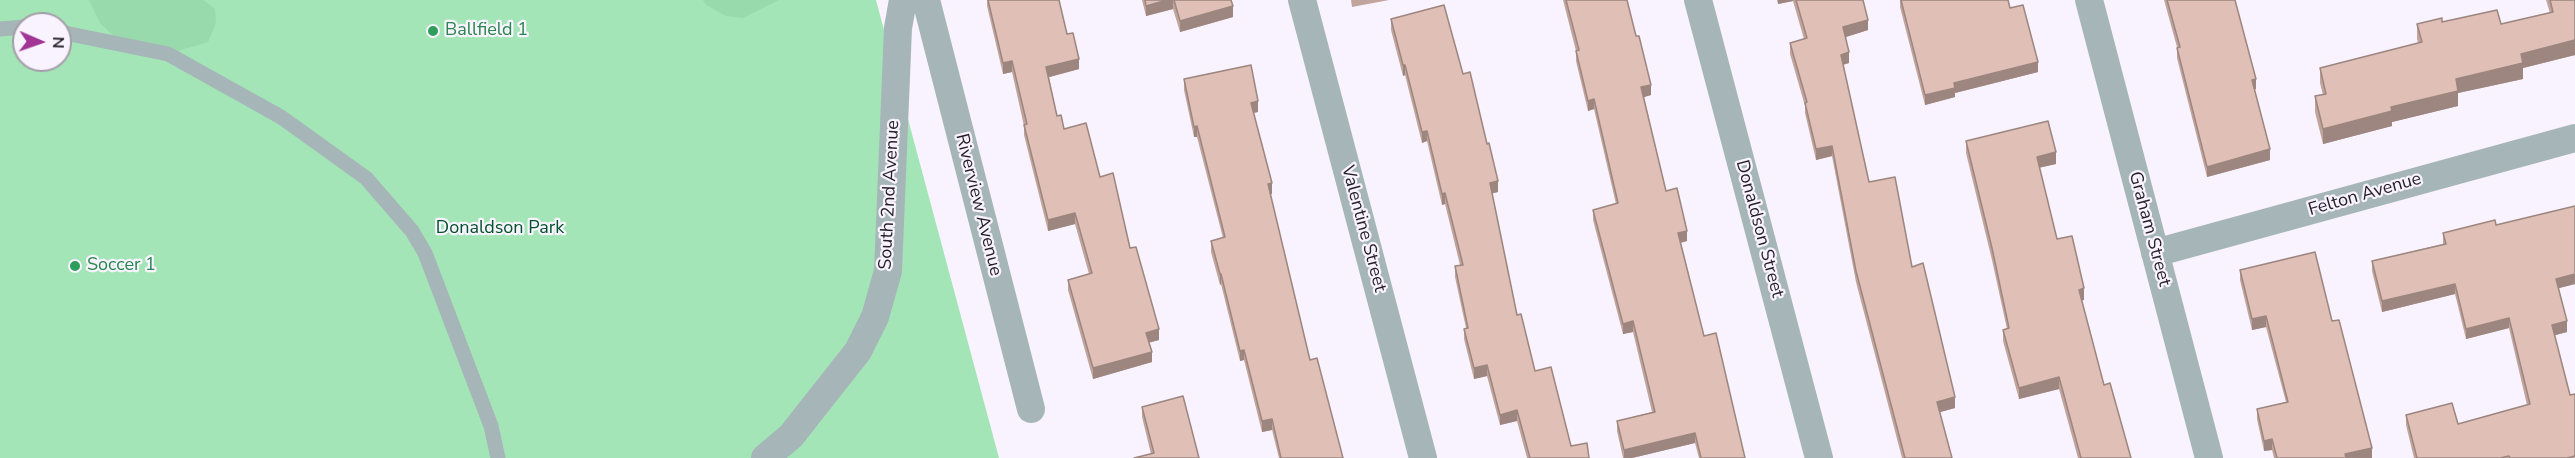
<!DOCTYPE html>
<style>
body{margin:0}
#map{position:relative;width:2575px;height:458px;overflow:hidden;background:#f8f3fe;font-family:"Nunito Sans",sans-serif}
canvas{display:block}
.north{position:absolute;left:12px;top:12px;width:60px;height:60px;box-sizing:border-box;background:#f8f3fe;border:2px solid #a39ea8;border-radius:50%;rotate:92deg;font-size:16px;font-weight:700;line-height:24px;text-align:center;color:#231e28}
.north::after{content:'';display:block;margin:auto;width:21px;height:27px;background:#a23493;clip-path:polygon(50% 0,100% 100%,50% 72%,0 100%)}
</style>
<div id="map">
<canvas width="2575" height="458"></canvas>
<div class="north">N</div>
</div>
<script>
const c = document.querySelector('canvas').getContext('2d');
c.lineJoin = 'round';
function paint(path, color) {
  c.fillStyle = color;
  c.fill(path, 'evenodd');
}
function shape(rows) {
  const path = new Path2D();
  for (const r of rows) {
    path.moveTo(r[0], r[1]);
    for (let i = 2; i < r.length; i += 2) path.lineTo(r[i], r[i + 1]);
  }
  return path;
}
function strokePath(path, color, width, dash) {
  c.strokeStyle = color;
  c.lineWidth = width;
  c.lineCap = dash ? 'butt' : 'round';
  c.setLineDash(dash || []);
  c.stroke(path);
}
function drawText(font, color, halo, rows, align = 'center') {
  c.font = font + ' "Nunito Sans",sans-serif';
  c.lineWidth = 4.5;
  c.setLineDash([]);
  c.textBaseline = 'middle';
  c.strokeStyle = halo;
  c.fillStyle = color;
  for (const [text, x, y, turn = 0] of rows) {
    c.save();
    c.translate(x, y);
    c.rotate((+turn || 0) * Math.PI / 180);
    c.textAlign = isNaN(turn) ? turn : align;
    if (halo) c.strokeText(text, 0, 0);
    c.fillText(text, 0, 0);
    c.restore();
  }
}
const green = shape([
 [0,0,876,0,999,458,0,458],
 [24,24,60,24,60,60,24,60]
]);
const forest = shape([
 [89,0,203,0,215,9,216,23,208,42,168,54,123,45,100,23],
 [703,0,779,0,743,18,726,16,706,5]
]);
const service = shape([
 [0,29,24,27],
 [60,32,168,54,281,117,366,178,412,231,425,253,491,426,498,458]
]);
const minor = shape([
 [926,0,1031,409],
 [1302,0,1423,458],
 [1698,0,1819,458],
 [2089,0,2209,458],
 [2155,253,2575,138],
 [765,458,791,436,858,351,875,317,888,271,898,28,903,0]
]);
const wall = shape([
 [987,0,1059,0,1067,34,1079,69,1049,77,1057,116,1064,129,1100,177,1130,248,1159,340,1149,343,1152,362,1093,379,1068,290,1068,280,1089,274,1075,224,1048,231,1024,135,1024,126,1012,72,1003,74,987,6],
 [1142,0,1231,0,1233,17,1180,32,1173,9,1146,16],
 [1351,0,1389,0,1352,7],
 [1563,0,1627,0,1651,95,1644,97,1666,191,1687,241,1681,243,1704,336,1745,458,1699,458,1695,443,1632,458,1623,458,1617,431,1617,421,1652,412,1633,332,1623,334,1593,220,1593,210,1616,204,1594,109,1588,111,1576,61,1576,51],
 [1777,0,1863,0,1868,30,1845,37,1849,63,1843,65,1869,182,1912,267,1955,408,1940,412,1952,458,1902,458,1856,282,1832,156,1816,160,1805,113,1805,106,1790,54,1790,43,1804,39,1793,1,1778,4],
 [1900,0,2008,0,2010,8,2038,72,1955,93,1955,97,1925,105,1900,7],
 [2164,0,2235,0,2256,89,2254,90,2270,160,2207,177,2177,58,2177,47],
 [2546,0,2575,0,2575,55,2523,68,2523,79,2458,93,2458,106,2392,122,2392,126,2323,144,2315,112,2315,96,2323,95,2320,83,2320,68,2418,43,2417,39,2417,24,2442,22,2501,24,2550,13],
 [1391,19,1463,74,1498,192,1492,193,1517,315,1535,371,1571,446,1589,458,1527,458,1517,421,1500,425,1487,376,1474,379,1464,339,1464,329,1466,328,1455,277,1455,266,1460,265,1445,204,1442,205,1427,141,1422,143,1405,75,1403,76,1391,30],
 [1184,79,1258,112,1254,113,1272,194,1270,194,1310,360,1343,458,1279,458,1272,430,1262,432,1244,360,1240,361,1221,284,1220,285,1211,252,1211,241,1223,238,1197,137,1194,137,1184,90],
 [1966,141,2056,164,2039,168,2057,239,2084,300,2082,300,2104,385,2131,458,2078,458,2059,389,2019,399,2003,341,2003,330,2007,329,1992,260,1966,153],
 [2575,206,2575,284,2558,288,2567,332,2555,335,2575,458,2414,458,2406,425,2406,415,2458,424,2527,405,2509,328,2466,339,2455,294,2382,312,2372,271,2372,261,2443,244,2443,233,2496,225],
 [2240,270,2332,321,2372,458,2274,458,2272,450,2264,451,2257,419,2257,409,2286,402,2266,327,2252,330,2240,280],
 [1142,407,1199,458,1151,454,1142,417]
]);
const shadedWall = shape([
 [1167,0,1173,0,1173,9,1146,16,1146,6],
 [1778,0,1793,0,1793,1,1778,4],
 [1233,6,1233,17,1180,32,1180,21],
 [1868,20,1868,30,1843,38,1843,27],
 [2575,40,2575,55,2523,68,2523,79,2458,93,2458,106,2392,122,2392,126,2323,144,2323,129,2391,107,2456,79,2521,54],
 [1849,52,1849,63,1841,65,1841,55],
 [1079,59,1079,69,1046,78,1046,67],
 [1012,61,1012,72,1003,74,1003,63],
 [2038,62,2038,72,1955,93,1955,97,1925,105,1925,95,1954,83],
 [1403,65,1405,65,1405,75,1403,76],
 [2256,79,2256,89,2252,90,2252,80],
 [1651,85,1651,95,1641,98,1641,87],
 [1594,99,1594,109,1588,111,1588,101],
 [1258,101,1258,112,1251,113,1251,103],
 [1197,126,1197,137,1194,137,1194,127],
 [1427,131,1427,141,1422,143,1422,132],
 [1832,146,1832,156,1816,160,1816,149],
 [2270,149,2270,160,2207,177,2207,167],
 [2056,152,2056,164,2037,168,2037,157],
 [1498,181,1498,192,1490,194,1490,183],
 [1272,183,1272,194,1268,195,1268,184],
 [1445,193,1445,204,1442,205,1442,194],
 [1075,213,1075,224,1048,231,1048,220],
 [1687,231,1687,241,1678,243,1678,233],
 [1220,274,1221,274,1221,284,1220,285],
 [2575,274,2575,284,2556,289,2556,279],
 [2455,284,2455,294,2382,312,2382,301],
 [2084,288,2084,300,2079,301,2079,290],
 [2266,316,2266,327,2252,330,2252,319],
 [2509,318,2509,328,2466,339,2466,329],
 [1633,321,1633,332,1623,334,1623,324],
 [2567,321,2567,332,2552,336,2552,325],
 [1159,329,1159,340,1146,343,1146,333],
 [1244,350,1244,360,1240,361,1240,351],
 [1152,352,1152,362,1093,379,1093,368],
 [1487,365,1487,376,1474,379,1474,368],
 [2059,377,2059,389,2019,399,2019,388],
 [1955,397,1955,408,1937,413,1937,402],
 [1517,410,1517,421,1500,425,1500,415],
 [1272,419,1272,430,1262,432,1262,421],
 [1695,433,1695,443,1632,458,1624,458,1624,450],
 [2272,439,2272,450,2264,451,2264,441],
 [2372,448,2372,458,2345,458,2345,454]
]);
const building = shape([
 [988,0,1059,0,1067,34,1073,33,1079,59,1046,67,1057,116,1061,115,1064,129,1086,123,1100,177,1113,173,1130,248,1136,247,1159,329,1146,333,1152,352,1093,368,1068,280,1092,273,1075,213,1048,220,1024,125,1027,124,1012,61,1003,63,988,0],
 [1145,0,1167,0,1146,6,1145,0],
 [1174,0,1231,0,1233,6,1180,21,1174,0],
 [1566,0,1627,0,1636,36,1639,36,1651,85,1641,87,1666,191,1677,188,1687,231,1678,233,1704,336,1716,333,1745,458,1701,458,1695,433,1624,450,1617,421,1655,412,1633,321,1623,324,1593,210,1618,203,1594,99,1588,101,1576,51,1579,50,1566,0],
 [1796,0,1863,0,1868,20,1843,27,1849,52,1841,55,1869,182,1895,177,1912,267,1923,263,1955,397,1937,402,1952,458,1905,458,1856,271,1832,146,1816,149,1805,103,1807,102,1790,43,1807,38,1796,0],
 [1901,0,2008,0,2010,8,2023,5,2038,62,1954,83,1955,88,1925,95,1901,0],
 [2167,0,2235,0,2256,79,2252,80,2270,149,2207,167,2177,48,2180,47,2167,0],
 [2550,0,2575,0,2575,40,2521,54,2523,63,2456,79,2458,91,2391,107,2392,111,2323,129,2315,96,2326,94,2320,68,2422,42,2417,24,2442,18,2442,22,2497,10,2501,24,2553,12,2550,0],
 [1444,5,1463,74,1470,72,1487,144,1489,143,1498,181,1490,183,1517,315,1521,314,1535,371,1551,367,1571,446,1587,443,1589,458,1530,458,1517,410,1500,415,1487,365,1474,368,1464,329,1468,328,1455,266,1463,265,1445,193,1442,194,1427,131,1422,132,1405,65,1403,65,1391,19,1444,5],
 [1251,65,1258,101,1251,103,1272,183,1268,184,1310,360,1317,358,1343,458,1281,458,1272,419,1262,421,1244,350,1240,351,1221,274,1220,274,1211,241,1225,237,1197,126,1194,127,1184,79,1251,65],
 [2048,121,2056,152,2037,157,2057,239,2072,236,2084,288,2079,290,2104,385,2110,383,2131,458,2081,458,2059,377,2019,388,2003,330,2009,328,1992,248,1966,141,2048,121],
 [2575,206,2575,274,2556,279,2567,321,2552,325,2570,395,2575,394,2575,456,2567,458,2510,458,2509,456,2500,458,2417,458,2406,415,2452,403,2458,424,2530,404,2509,318,2466,329,2455,284,2382,301,2372,261,2446,244,2443,233,2495,220,2496,225,2575,206],
 [2315,252,2332,321,2339,320,2372,448,2345,454,2346,458,2277,458,2272,439,2264,441,2257,409,2288,402,2266,316,2252,319,2240,270,2315,252],
 [1183,396,1199,458,1134,458,1154,453,1142,407,1183,396]
]);
const markers = [
 [433,31,6,"#2e9e5b"],
 [75,266,6,"#2e9e5b"]
];
const leisureNames = [
 ["Ballfield 1",445,31],
 ["Soccer 1",87,266]
];
const streetNames = [
 ["South 2nd Avenue",890,195,-87],
 ["Felton Avenue",2365,195,-16],
 ["Riverview Avenue",978,205,76],
 ["Valentine Street",1363,229,75],
 ["Donaldson Street",1759,229,75],
 ["Graham Street",2149,229,75]
];
const parkNames = [
 ["Donaldson Park",500,229]
];
paint(green, '#a4e5b7');
paint(forest, '#99daac');
strokePath(service, '#a6b5b8', 15);
strokePath(minor, '#a6b5b8', 28);
paint(wall, '#c0a49d');
paint(shadedWall, '#9c867f');
paint(building, '#dfbfb6');
strokePath(building, '#9c867f', 1.5);
for (const [x, y, r, color] of markers) {
  const dot = new Path2D();
  dot.arc(x, y, r, 0, 2 * Math.PI);
  c.fillStyle = color;
  c.fill(dot);
  strokePath(dot, '#f8f3fe', 2);
}
drawText('18px', '#27864d', '#f8f3fe', leisureNames, 'left');
drawText('18px', '#231e28', '#f8f3fe', streetNames);
drawText('18px', '#015229', '#f8f3fe', parkNames);
</script>
